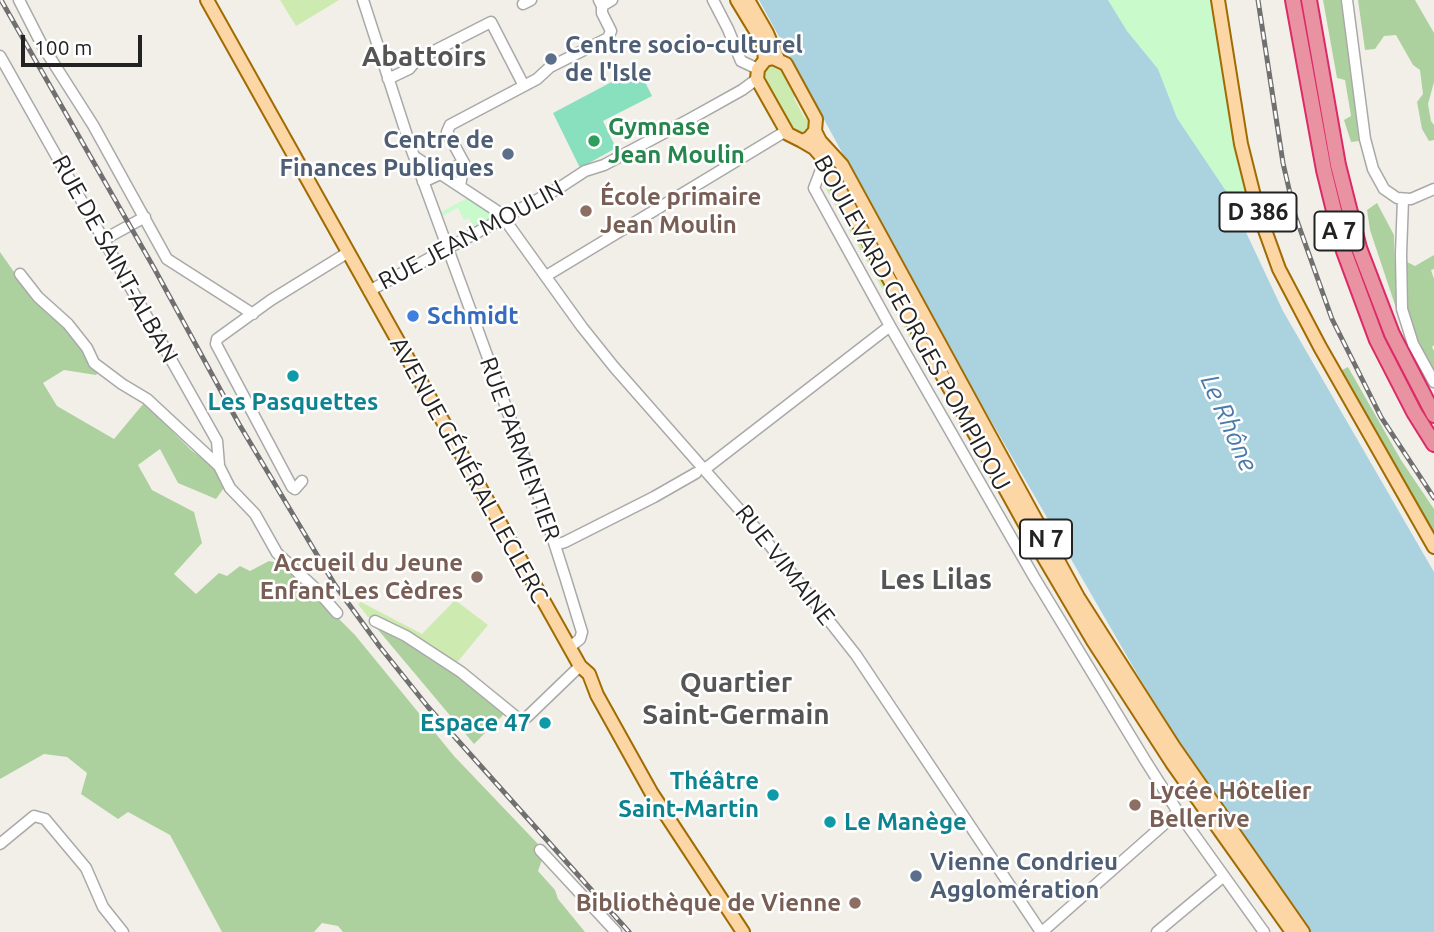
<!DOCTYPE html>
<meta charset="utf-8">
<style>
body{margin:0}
#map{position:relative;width:1434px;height:932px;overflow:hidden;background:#f2efe9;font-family:Ubuntu,sans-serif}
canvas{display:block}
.scale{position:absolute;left:21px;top:35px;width:121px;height:32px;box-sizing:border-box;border:4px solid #222;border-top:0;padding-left:9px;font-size:21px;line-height:24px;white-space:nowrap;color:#222;-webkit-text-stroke:5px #fff;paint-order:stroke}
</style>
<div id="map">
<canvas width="1434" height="932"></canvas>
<div class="scale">100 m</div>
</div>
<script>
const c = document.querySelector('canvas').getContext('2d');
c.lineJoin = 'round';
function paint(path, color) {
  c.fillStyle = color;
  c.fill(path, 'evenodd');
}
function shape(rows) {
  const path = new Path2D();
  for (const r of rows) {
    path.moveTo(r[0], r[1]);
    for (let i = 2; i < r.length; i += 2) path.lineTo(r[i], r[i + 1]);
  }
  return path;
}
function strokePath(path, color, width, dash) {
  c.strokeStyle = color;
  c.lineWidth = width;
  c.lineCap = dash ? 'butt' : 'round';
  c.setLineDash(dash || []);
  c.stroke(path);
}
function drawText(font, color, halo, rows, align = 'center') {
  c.font = font + ' Ubuntu,sans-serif';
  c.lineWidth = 5;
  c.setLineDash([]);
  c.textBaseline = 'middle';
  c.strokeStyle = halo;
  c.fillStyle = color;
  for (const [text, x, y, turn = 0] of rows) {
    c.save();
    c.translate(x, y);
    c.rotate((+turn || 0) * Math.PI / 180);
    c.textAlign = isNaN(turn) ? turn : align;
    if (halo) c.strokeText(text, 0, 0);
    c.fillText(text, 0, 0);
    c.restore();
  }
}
const grass = shape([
 [280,0,339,0,296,26],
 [775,65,780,67,795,93,794,98,804,117,811,122,810,128,804,133,798,134,793,131,764,78,766,68],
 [825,170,845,214,922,352,919,354,821,180],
 [455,600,488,625,455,665,380,620,368,617,358,604,361,602,422,634]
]);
const forest = shape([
 [1323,0,1342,0,1359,141,1351,142,1344,120,1351,116,1345,80,1337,78],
 [1358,0,1415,0,1434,33,1434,82,1428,104,1431,121,1434,125,1434,140,1429,141,1422,129,1417,102,1423,94,1420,70,1413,65,1396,35,1384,36,1375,49,1365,50],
 [1377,203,1394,235,1396,295,1403,329,1370,230,1367,210],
 [0,252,33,299,62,322,99,371,96,375,64,370,43,383,57,406,114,439,144,403,191,450,213,466,226,485,216,499,178,483,160,449,138,465,152,490,194,512,202,543,174,574,196,594,219,573,227,576,240,566,250,571,269,561,284,564,355,635,454,756,538,844,536,850,543,857,538,871,555,890,558,899,585,932,343,932,338,926,322,923,314,932,222,932,170,835,128,812,118,819,81,794,87,773,67,757,44,754,0,779],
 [1434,255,1434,269,1431,270,1434,279,1434,345,1432,347,1434,351,1434,375,1418,344,1408,316,1404,287,1407,262,1415,266],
 [1348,367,1401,460,1434,509,1434,533,1340,371],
 [374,625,379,625,453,668,506,712,474,744]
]);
const park = shape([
 [1108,0,1210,0,1238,156,1253,215,1242,223,1228,194,1177,118,1158,69,1127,31],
 [467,198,491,214,490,219,473,227,469,218,464,220,458,208,442,216,441,212]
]);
const pitch = shape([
 [638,68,652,96,603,121,616,148,580,168,553,113]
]);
const water = shape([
 [759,0,1108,0,1127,31,1158,69,1177,118,1228,194,1283,311,1434,572,1434,932,1311,932,1210,790,1139,677,937,327]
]);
const minor = shape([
 [19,0,42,45,93,125,167,259,253,314],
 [363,0,411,148,543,508,566,580,582,632,580,639,570,647],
 [599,0,602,6,612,0],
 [713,0,728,29,741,61,758,69],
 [1347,0,1365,139,1373,169,1384,189,1397,198,1411,199,1434,189],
 [523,4,531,0],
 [0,56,217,441,219,465],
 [388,79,409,69,415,62,434,51,491,22,524,86],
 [415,157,500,213,582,327,614,367,760,533,856,655,1041,932],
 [824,162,814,188,890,326,1034,577,1145,760,1178,812,1264,932],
 [423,182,464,163],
 [460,186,464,163,447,132,450,125,537,79,550,67,608,38,611,31,602,13,602,6],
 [1403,199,1401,254,1402,309,1413,344,1434,382],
 [103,240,145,217],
 [20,274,38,297,68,324,87,348,94,363,122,384,147,399,219,466,230,488,255,514,277,553,317,590,337,613],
 [546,276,786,131],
 [369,291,559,188,585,171,604,165,690,119,742,90,757,79],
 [705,469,890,326],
 [302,481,295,489,292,487,216,344,217,339,271,300,347,253],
 [555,545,565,542,654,497,696,473],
 [375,621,406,636,461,672,520,720,527,717,580,666],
 [0,844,34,816,45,819,86,868,103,907,123,932],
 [540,850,616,932],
 [1042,932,1178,812],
 [1157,932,1224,876]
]);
const major = shape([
 [207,0,580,666,589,674,597,695,651,792,743,932],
 [737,0,763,43,765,60],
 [748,0,767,33,778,59],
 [1218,0,1241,144,1257,208,1279,269,1320,347,1434,547],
 [815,131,809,138,802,141,788,134,757,79,758,69,765,60,773,58,786,64,816,119,815,131,820,141,842,165,1078,597,1174,747,1303,932],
 [802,141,814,148,821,156,1037,546,1093,641,1172,763,1292,932]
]);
const highway = shape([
 [1293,0,1324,170,1344,251,1377,340,1414,412,1434,444],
 [1309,0,1338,165,1359,248,1392,334,1434,415]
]);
const rail = shape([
 [1,0,154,268,239,424,335,585,380,647,428,707,629,932],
 [1258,0,1283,163,1295,215,1332,319,1381,417,1434,498]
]);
const markers = [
 [551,59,7,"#5c6f8a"],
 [594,141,7,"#2e9e5b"],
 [508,154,7,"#5c6f8a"],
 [586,211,7,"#8d6e63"],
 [413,316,7,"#3f7fe0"],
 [293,376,7,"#0f9aa8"],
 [477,577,7,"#8d6e63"],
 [545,723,7,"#0f9aa8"],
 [773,795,7,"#0f9aa8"],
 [1135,805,7,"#8d6e63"],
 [830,822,7,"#0f9aa8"],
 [916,876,7,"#5c6f8a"],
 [855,903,7,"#8d6e63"]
];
const shields = [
 [1258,212,77],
 [1339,231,49],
 [1046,539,52]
];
const shieldNames = [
 ["D 386",1258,212],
 ["A 7",1339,231],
 ["N 7",1046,539]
];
const serviceNames = [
 ["Centre socio-culturel",565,45],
 ["de l'Isle",565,73],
 ["Centre de",494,140,"right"],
 ["Finances Publiques",494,168,"right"],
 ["Vienne Condrieu",930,862],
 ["Agglomération",930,890]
];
const leisureNames = [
 ["Gymnase",608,127],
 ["Jean Moulin",608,155]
];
const educationNames = [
 ["École primaire",600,197],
 ["Jean Moulin",600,225],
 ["Accueil du Jeune",463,563,"right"],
 ["Enfant Les Cèdres",463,591,"right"],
 ["Lycée Hôtelier",1149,791],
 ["Bellerive",1149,819],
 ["Bibliothèque de Vienne",841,903,"right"]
];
const streetNames = [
 ["RUE JEAN MOULIN",471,235,-28],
 ["RUE DE SAINT-ALBAN",115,259,61],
 ["BOULEVARD GEORGES POMPIDOU",912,323,61],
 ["RUE PARMENTIER",520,449,70],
 ["AVENUE GÉNÉRAL LECLERC",469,470,61],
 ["RUE VIMAINE",785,565,52]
];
const shopNames = [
 ["Schmidt",427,316]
];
const cultureNames = [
 ["Les Pasquettes",293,402,"center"],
 ["Espace 47",531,723],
 ["Théâtre",759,781],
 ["Saint-Martin",759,809],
 ["Le Manège",844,822,"left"]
];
const waterNames = [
 ["Le Rhône",1229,423,66]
];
const quarterNames = [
 ["Abattoirs",424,57],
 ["Les Lilas",936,580],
 ["Quartier",736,683],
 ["Saint-Germain",736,715]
];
paint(grass, '#cdebb0');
paint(forest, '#add19e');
paint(park, '#c8facc');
paint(pitch, '#88e0be');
paint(water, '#aad3df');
strokePath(minor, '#a9a9a9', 13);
strokePath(major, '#a06b00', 16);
strokePath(highway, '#dc2a67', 18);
strokePath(minor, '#fff', 10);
strokePath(major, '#fcd6a4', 12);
strokePath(highway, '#e892a2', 14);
strokePath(rail, '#707070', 5);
strokePath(rail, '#fff', 2.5, [8]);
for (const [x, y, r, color] of markers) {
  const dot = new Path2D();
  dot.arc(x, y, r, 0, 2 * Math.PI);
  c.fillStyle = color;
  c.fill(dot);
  strokePath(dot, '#fff', 2.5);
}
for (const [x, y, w] of shields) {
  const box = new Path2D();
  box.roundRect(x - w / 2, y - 19.5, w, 39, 5);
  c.fillStyle = '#fff';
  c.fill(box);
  strokePath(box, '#222', 2);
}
drawText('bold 23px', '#222', null, shieldNames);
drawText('bold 24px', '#4e5e75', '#fff', serviceNames, 'left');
drawText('bold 24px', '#27864d', '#fff', leisureNames, 'left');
drawText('bold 24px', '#785e54', '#fff', educationNames, 'left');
drawText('24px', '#222', '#fff', streetNames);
drawText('bold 24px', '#366cbe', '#fff', shopNames, 'left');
drawText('bold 24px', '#0d838f', '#fff', cultureNames, 'right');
drawText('italic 26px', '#4a7aab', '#fff', waterNames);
drawText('bold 28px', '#555', '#fff', quarterNames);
</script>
